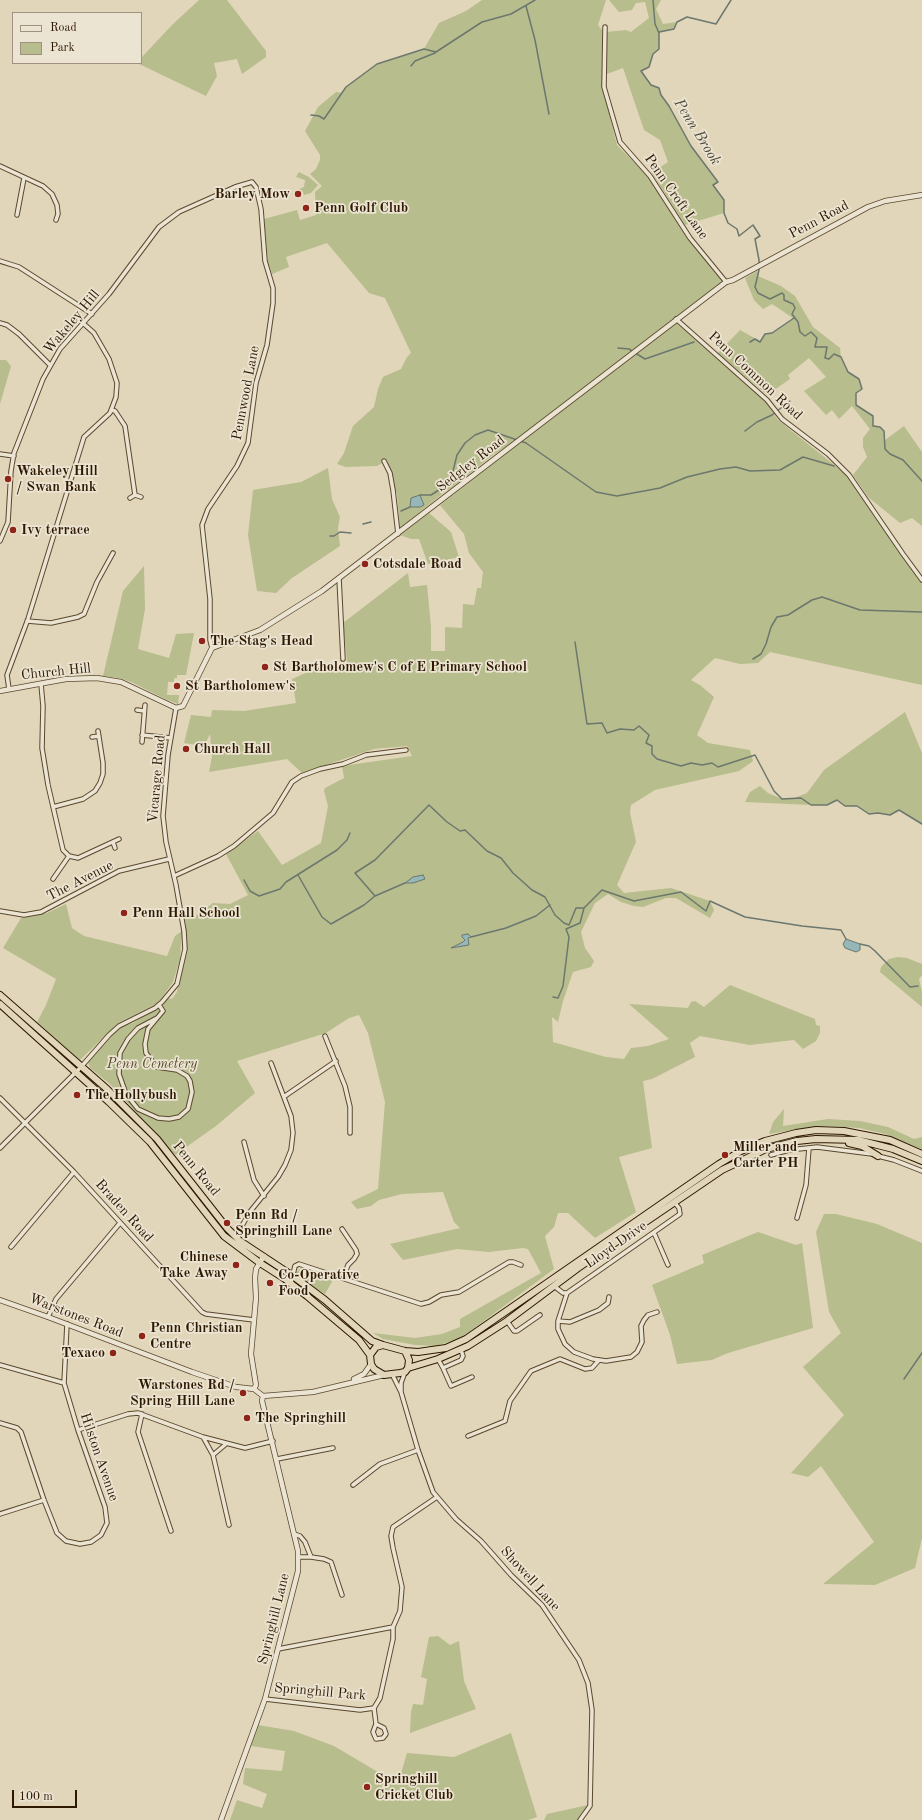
<!DOCTYPE html>
<style>
body{margin:0}
#map{position:relative;width:922px;height:1820px;overflow:hidden;background:#e1d6ba;font-family:"Old Standard TT",serif}
canvas{display:block}
.legend{position:absolute;left:12px;top:12px;width:130px;height:52px;box-sizing:border-box;background:#ece4d2;border:1px solid #a0927e;margin:0;padding:5px 7px;list-style:none;font-size:12px;color:#2d1800}
.legend li{display:flex;align-items:center;gap:8px;height:20px}
.legend b{width:20px;border:1px solid #a0927e}
.scale{position:absolute;left:12px;top:1790px;width:65px;height:18px;box-sizing:border-box;border:2px solid #2d1800;border-top:0;padding-left:5px;font-size:12px;line-height:14px;white-space:nowrap;color:#2d1800;-webkit-text-stroke:3px #ece4d2;paint-order:stroke}
</style>
<div id="map">
<canvas width="922" height="1820"></canvas>
<ul class="legend">
<li><b style="height:5px;background:#ece4d2"></b>Road</li>
<li><b style="height:11px;background:#b7bd8c"></b>Park</li>
</ul>
<div class="scale">100 m</div>
</div>
<script>
const c = document.querySelector('canvas').getContext('2d');
c.lineJoin = 'round';
function paint(path, color) {
  c.fillStyle = color;
  c.fill(path, 'evenodd');
}
function shape(rows) {
  const path = new Path2D();
  for (const r of rows) {
    path.moveTo(r[0], r[1]);
    for (let i = 2; i < r.length; i += 2) path.lineTo(r[i], r[i + 1]);
  }
  return path;
}
function strokePath(path, color, width, dash) {
  c.strokeStyle = color;
  c.lineWidth = width;
  c.lineCap = dash ? 'butt' : 'round';
  c.setLineDash(dash || []);
  c.stroke(path);
}
function drawText(font, color, halo, rows, align = 'center') {
  c.font = font + ' "Old Standard TT",serif';
  c.lineWidth = 3.5;
  c.setLineDash([]);
  c.textBaseline = 'middle';
  c.strokeStyle = halo;
  c.fillStyle = color;
  for (const [text, x, y, turn = 0] of rows) {
    c.save();
    c.translate(x, y);
    c.rotate((+turn || 0) * Math.PI / 180);
    c.textAlign = isNaN(turn) ? turn : align;
    if (halo) c.strokeText(text, 0, 0);
    c.fillText(text, 0, 0);
    c.restore();
  }
}
const green = shape([
 [199,0,227,0,266,51,266,57,242,74,237,59,214,63,217,76,206,96,137,63,141,63,141,58,173,24],
 [482,0,606,0,598,25,602,30,602,85,617,145,648,176,690,242,723,282,514,441,493,455,450,489,447,490,400,528,397,495,387,460,377,466,346,467,337,464,344,453,353,426,374,407,378,389,383,377,401,369,407,357,411,353,385,298,369,293,327,243,286,257,289,267,272,274,268,262,264,219,297,210,300,220,316,215,315,192,322,186,310,174,316,169,320,160,320,155,305,131,318,107,336,92,342,93,346,87,377,64,424,49,439,23,466,11],
 [609,0,661,0,656,9,663,24,677,22,674,29,659,33,659,49,653,54,649,67,642,71,651,85,659,88,661,95,669,106,691,146,718,182,713,185,724,200,724,213,685,225,652,173,668,162,660,140,644,130,623,68,607,74,606,32,626,30,631,32,649,18,645,2,636,3,632,10,619,12],
 [299,172,309,177,318,185,311,193,304,195,302,190,299,191,298,194,295,191,304,187,305,180,296,177],
 [759,270,758,276,781,286,795,296,813,327,840,348,841,357,848,372,859,379,862,389,856,393,856,405,873,416,873,425,880,427,884,431,885,440,904,426,922,452,922,526,912,518,900,523,868,497,853,475,867,457,863,447,863,438,870,429,852,406,839,419,832,410,826,415,804,391,826,377,809,358,788,375,790,379,767,395,718,353,740,330,760,341,765,334,772,333,793,319,790,316,772,304,763,309,754,300,745,278],
 [676,323,764,399,778,420,848,476,904,559,922,583,922,685,770,652,758,663,740,664,715,658,691,680,700,685,714,697,697,735,708,743,750,750,753,761,739,771,655,790,631,805,630,812,636,842,617,885,624,893,671,888,710,901,714,910,710,918,676,898,666,898,643,907,634,906,621,902,608,894,595,903,581,932,585,948,594,961,591,967,573,972,563,1001,558,1022,552,1017,553,1042,606,1057,624,1059,631,1048,648,1046,669,1039,629,1004,688,1008,691,1002,695,1001,704,1007,730,985,815,1019,816,1025,820,1026,820,1033,816,1041,803,1049,794,1040,750,1045,700,1036,690,1043,695,1057,652,1079,643,1081,652,1148,619,1157,636,1212,595,1238,568,1213,558,1213,554,1227,545,1236,554,1269,469,1332,457,1339,436,1346,415,1345,383,1339,373,1333,415,1338,442,1334,460,1327,460,1319,541,1273,528,1249,523,1248,489,1252,457,1249,403,1260,390,1244,460,1228,454,1222,443,1192,402,1194,379,1200,371,1206,357,1209,351,1202,378,1189,385,1102,368,1033,359,1015,349,1018,326,1033,237,1061,255,1093,216,1126,175,1155,110,1084,90,1068,88,1062,120,1027,133,1023,146,1015,168,998,172,999,177,992,187,948,185,918,193,918,213,903,230,904,248,895,226,854,258,831,282,865,321,843,328,806,324,791,325,788,344,778,342,766,412,756,407,746,374,749,302,773,287,759,209,772,212,757,210,734,206,742,197,745,184,743,191,715,211,717,212,710,244,711,296,703,292,679,310,671,348,670,343,623,408,573,410,587,427,585,431,627,431,651,445,651,445,627,462,628,463,604,474,605,477,588,481,588,483,572,469,553,464,534,440,505],
 [0,360,6,360,11,366,0,404],
 [328,468,332,499,340,517,338,528,340,546,292,578,276,593,257,591,248,535,253,490,301,482],
 [429,513,451,532,459,557,428,564,419,539,411,539,400,535],
 [144,566,145,609,138,649,169,658,176,634,194,633,186,675,177,675,177,678,174,678,174,682,168,682,167,695,179,695,178,704,165,699,131,682,119,678,103,676,123,591],
 [905,712,922,753,922,824,899,810,890,815,878,813,869,814,857,806,845,806,837,800,827,805,811,805,745,802,750,792,760,786,768,793,782,799,792,799,807,793,824,770],
 [66,904,72,928,84,936,167,956,175,936,182,931,180,959,173,982,158,1003,118,1023,80,1060,37,1022,46,1005,56,979,3,948,21,918,47,913],
 [898,957,907,958,922,964,922,975,919,979,922,992,922,1007,880,972,881,967,889,959],
 [784,1109,783,1126,828,1119,860,1121,888,1127,914,1139,922,1137,922,1150,885,1134,859,1128,829,1126,809,1127,769,1134,773,1122],
 [824,1214,836,1214,877,1224,922,1243,922,1538,915,1568,875,1585,823,1584,874,1542,821,1466,808,1477,791,1473,844,1415,803,1367,841,1333,829,1312,816,1232],
 [758,1232,796,1245,802,1243,813,1328,728,1353,712,1360,677,1364,670,1335,652,1285,704,1263,702,1255],
 [302,1267,334,1278,325,1294,294,1274],
 [438,1636,450,1645,459,1641,464,1681,476,1709,410,1733,411,1712,413,1704,423,1705,427,1679,421,1677,429,1637],
 [258,1725,294,1731,334,1746,398,1784,407,1753,454,1757,511,1733,537,1817,528,1820,230,1820,237,1800,262,1808,267,1794,243,1784,245,1768,282,1771,285,1751,251,1746],
 [588,1805,578,1820,544,1820,547,1814]
]);
const water = shape([
 [420,495,424,505,420,507,410,507,411,498,420,495],
 [423,875,425,879,413,883,405,883,413,877,423,875],
 [468,934,471,937,468,938,469,945,451,948,463,942,465,940,462,937,462,935,468,934],
 [846,939,860,944,860,950,856,952,845,948,843,944,846,939]
]);
const stream = shape([
 [653,0,655,24,659,33,659,49,653,54,649,67,641,71,651,85,659,88,661,95,669,106,691,146,718,182,713,185,724,200,724,213,728,223,737,229,739,236,753,225,760,236,755,239,759,260,759,270,755,287,758,293,770,299,782,293,784,295,784,300,793,304,795,308,792,314,798,322,800,332,805,336,811,332,817,338,815,347,827,347,825,358,829,359,834,354,841,357,848,372,859,379,862,389,856,393,856,405,873,416,873,426,880,427,884,431,885,449,890,454,903,460,922,481],
 [526,6,535,40,549,114],
 [659,32,674,29,677,22,687,17,716,24,731,0],
 [411,66,415,61,435,53],
 [311,115,319,116,324,119,346,87,377,64,424,49,436,52,482,22,511,14,535,0],
 [750,342,755,339,760,342,765,334,772,333,794,318],
 [618,348,629,349,645,359,694,342],
 [745,431,757,422,772,415,790,401],
 [420,495,431,495,450,483,457,455,465,443,475,435,488,430,526,443,596,492,617,496,660,488,687,477,720,469,736,467,750,471,780,470,803,457,834,466],
 [401,511,410,507],
 [363,524,371,522],
 [330,536,334,536,340,532,351,533],
 [575,642,587,724,602,723,607,733,620,729,634,730,639,726,649,735,646,743,652,746,652,754,657,759,681,766,691,763,702,765,712,763,718,767,755,755,774,791,782,799,801,798,811,805,827,805,837,800,845,806,857,806,869,814,878,813,890,815,899,810,922,824],
 [753,659,761,654,766,644,771,627,777,617,788,615,812,600,822,597,860,610,922,612],
 [298,875,322,917,331,924,364,905,375,896],
 [244,880,250,891,259,896,280,889,286,882,337,850,347,840,350,833],
 [405,883,375,896,355,873,375,860,429,805,447,822,460,831,465,830,487,851,501,858,513,873,532,890,545,897,555,915,564,923,569,925,576,908,584,908],
 [471,937,506,928,536,916,550,905],
 [860,944,869,946,875,951,910,987,918,986],
 [553,997,558,998,563,986,569,937,566,929,580,923,584,908,602,890,634,901,681,892,706,911,710,901,745,917,802,926,841,930,846,939],
 [904,1379,922,1353]
]);
const minor = shape([
 [605,27,604,87,620,142,650,176,690,238,726,282],
 [0,166,43,186,52,194,57,205,58,214,56,220],
 [17,215,24,178],
 [0,261,19,267,92,314],
 [676,319,767,400,782,419,828,454,849,475,903,554,922,580],
 [0,323,7,325,19,334,50,365],
 [111,410,115,411,125,426,135,495],
 [0,454,14,456],
 [384,461,390,473,393,490,398,534],
 [130,498,135,495,141,497],
 [0,541,8,522,11,471,14,453,43,379,60,349,109,294,159,227,179,212,235,187,252,182,256,187,261,209,265,261,273,288,273,303,267,345,256,383,248,443,237,466,208,509,202,525,210,599,210,640,212,648],
 [339,578,343,659],
 [27,621,51,623,78,617,84,614,97,582,113,553],
 [41,684,43,706,42,748,48,785,63,850,69,856,78,858,119,839],
 [9,689,7,675,28,619,84,437,110,413,116,397,117,383,109,359,94,333,84,324],
 [137,710,144,711],
 [142,735,171,738],
 [92,737,99,736],
 [142,742,145,705],
 [53,807,83,799,95,791,100,783,103,774,103,763,98,731],
 [113,842,115,848],
 [174,876,218,856,234,846,273,813,292,782,301,776,320,769,343,764,366,755,406,750],
 [53,879,69,856],
 [0,911,24,915,41,912,119,871,169,859],
 [157,1018,138,1028,128,1039,120,1053,119,1074,126,1094,138,1109,158,1118,169,1119,179,1117,188,1109,192,1092,190,1081,187,1076,177,1070,157,1067,146,1053,145,1044,148,1029,163,1011,159,1005],
 [325,1036,345,1086,350,1107,350,1133],
 [285,1096,336,1061],
 [0,1098,74,1172,202,1312,206,1314,254,1320],
 [244,1142,254,1180,264,1196],
 [0,1148,81,1067,109,1035,119,1026,155,1008,162,1002,177,984,185,949,184,931,176,885,166,842,163,816,168,755,176,708],
 [771,1155,789,1150,817,1147,872,1154],
 [878,1156,894,1160,922,1171],
 [797,1218,806,1185,809,1148],
 [342,1229,356,1250,357,1254,354,1259,348,1265,343,1278],
 [653,1233,655,1235,668,1265],
 [236,1237,249,1213,278,1177,285,1165,291,1150,293,1133,291,1116,271,1063],
 [11,1247,74,1172],
 [291,1283,295,1266,299,1264,421,1304,429,1302,441,1295,459,1292,509,1262,513,1262,521,1265],
 [554,1286,563,1293,567,1293,680,1214,679,1208,674,1202],
 [567,1293,558,1321,558,1329,565,1344,574,1352,593,1359,606,1361,631,1357,637,1352,642,1342,641,1326,644,1320,648,1315,657,1312],
 [48,1317,56,1299,120,1223],
 [507,1321,514,1331,517,1331,540,1315],
 [558,1321,570,1322,599,1310,608,1303,609,1297],
 [438,1359,443,1368,461,1360,463,1356,461,1350],
 [0,1365,64,1383],
 [443,1368,451,1386,472,1377],
 [392,1374,401,1392,401,1383,405,1372],
 [401,1392,418,1450,433,1492,456,1519,481,1541,511,1575,542,1605,579,1660,588,1683,592,1710,590,1806,580,1820],
 [142,1414,138,1432,171,1531],
 [0,1423,17,1428,21,1432,44,1500,57,1533,66,1541,80,1544,91,1542,101,1535,107,1523,105,1507,78,1430,64,1383,67,1324],
 [78,1430,128,1414,138,1413,203,1437,245,1448,273,1441],
 [468,1436,505,1421,510,1401,531,1371,560,1359,585,1369,592,1368,599,1360],
 [203,1437,213,1455,226,1444],
 [213,1455,229,1525],
 [277,1459,333,1448],
 [353,1485,380,1464,418,1450],
 [0,1514,44,1500],
 [294,1534,300,1536,305,1542,311,1557],
 [298,1557,311,1557,324,1559,331,1562,342,1595],
 [393,1627,400,1611,402,1587,393,1548,391,1536,393,1527,437,1497],
 [265,1699,360,1710,374,1708,380,1698,393,1639,393,1627,278,1649],
 [374,1708,376,1724,373,1732,376,1739,383,1738,386,1734,384,1728,376,1724]
]);
const tertiary = shape([
 [0,691,66,679,97,678,121,682,176,708,183,706,212,648,260,630,322,591,726,282,733,280,868,207,885,201,922,195],
 [0,1300,48,1317,192,1372,236,1387,254,1389,263,1396,313,1392,384,1375],
 [354,1379,364,1374,371,1364],
 [254,1389,256,1385,251,1354,256,1298,255,1278,256,1269,264,1256],
 [221,1820,265,1699,298,1571,298,1551,262,1401,263,1396]
]);
const trunk = shape([
 [0,995,107,1089,157,1139,227,1228,240,1241,293,1276,325,1300,372,1341,383,1345],
 [0,1004,109,1102,150,1142,224,1236,260,1263,285,1279,307,1296,359,1340,370,1355],
 [849,1143,862,1146,878,1156],
 [922,1154,890,1140,844,1131,816,1130,796,1133,765,1141,741,1151,719,1164,466,1339,446,1348,418,1352,405,1351,383,1345,376,1347,370,1355,371,1364,374,1369,384,1375,400,1373,405,1372,408,1368,438,1359,468,1346,507,1321,578,1268,722,1170,766,1149,797,1141,816,1139,858,1140,893,1149,922,1161],
 [405,1351,409,1360,408,1368]
]);
const markers = [
 [298,194,4,"#8f2418"],
 [306,208,4,"#8f2418"],
 [8,479,4,"#8f2418"],
 [13,530,4,"#8f2418"],
 [365,564,4,"#8f2418"],
 [202,641,4,"#8f2418"],
 [265,667,4,"#8f2418"],
 [177,686,4,"#8f2418"],
 [186,749,4,"#8f2418"],
 [124,913,4,"#8f2418"],
 [77,1095,4,"#8f2418"],
 [725,1155,4,"#8f2418"],
 [227,1223,4,"#8f2418"],
 [236,1265,4,"#8f2418"],
 [270,1283,4,"#8f2418"],
 [142,1336,4,"#8f2418"],
 [113,1353,4,"#8f2418"],
 [243,1393,4,"#8f2418"],
 [247,1418,4,"#8f2418"],
 [367,1787,4,"#8f2418"]
];
const poiNames = [
 ["Barley Mow",290,194,"right"],
 ["Penn Golf Club",314,208],
 ["Wakeley Hill",16,471],
 ["/ Swan Bank",16,487],
 ["Ivy terrace",21,530],
 ["Cotsdale Road",373,564],
 ["The Stag's Head",210,641],
 ["St Bartholomew's C of E Primary School",273,667],
 ["St Bartholomew's",185,686],
 ["Church Hall",194,749],
 ["Penn Hall School",132,913],
 ["The Hollybush",85,1095],
 ["Miller and",733,1147],
 ["Carter PH",733,1163],
 ["Penn Rd /",235,1215],
 ["Springhill Lane",235,1231],
 ["Chinese",228,1257,"right"],
 ["Take Away",228,1273,"right"],
 ["Co-Operative",278,1275],
 ["Food",278,1291],
 ["Penn Christian",150,1328],
 ["Centre",150,1344],
 ["Texaco",105,1353,"right"],
 ["Warstones Rd /",235,1385,"right"],
 ["Spring Hill Lane",235,1401,"right"],
 ["The Springhill",255,1418],
 ["Springhill",375,1779],
 ["Cricket Club",375,1795]
];
const streetNames = [
 ["Penn Croft Lane",676,197,55],
 ["Penn Road",819,220,-28],
 ["Wakeley Hill",72,322,-50],
 ["Penn Common Road",755,376,43],
 ["Pennwood Lane",246,393,-79],
 ["Sedgley Road",471,464,-38],
 ["Church Hill",56,672,-6],
 ["Vicarage Road",157,779,-85],
 ["The Avenue",80,881,-27],
 ["Penn Road",196,1169,51],
 ["Braden Road",124,1211,48],
 ["Lloyd Drive",616,1245,-35],
 ["Warstones Road",76,1316,21],
 ["Hilston Avenue",99,1457,71],
 ["Showell Lane",530,1579,48],
 ["Springhill Lane",274,1619,-76],
 ["Springhill Park",320,1692,5]
];
const parkNames = [
 ["Penn Cemetery",152,1064]
];
const waterNames = [
 ["Penn Brook",697,132,58]
];
paint(green, '#b7bd8c');
paint(water, '#96b7b8');
strokePath(water, '#6c776e', 1);
strokePath(stream, '#6c776e', 1.5);
strokePath(minor, '#5a482e', 5.5);
strokePath(tertiary, '#5a482e', 6);
strokePath(trunk, '#2d1800', 8);
strokePath(minor, '#ece4d2', 3.5);
strokePath(tertiary, '#ece4d2', 4.5);
strokePath(trunk, '#e1d6ba', 6);
for (const [x, y, r, color] of markers) {
  const dot = new Path2D();
  dot.arc(x, y, r, 0, 2 * Math.PI);
  c.fillStyle = color;
  c.fill(dot);
  strokePath(dot, '#ece4d2', 1.5);
}
drawText('bold 14px', '#2d1800', '#ece4d2', poiNames, 'left');
drawText('14px', '#2d1800', '#ece4d2', streetNames);
drawText('italic 14px', '#564a2a', '#ece4d2', parkNames);
drawText('italic 15px', '#4c4837', '#ece4d2', waterNames);
</script>
